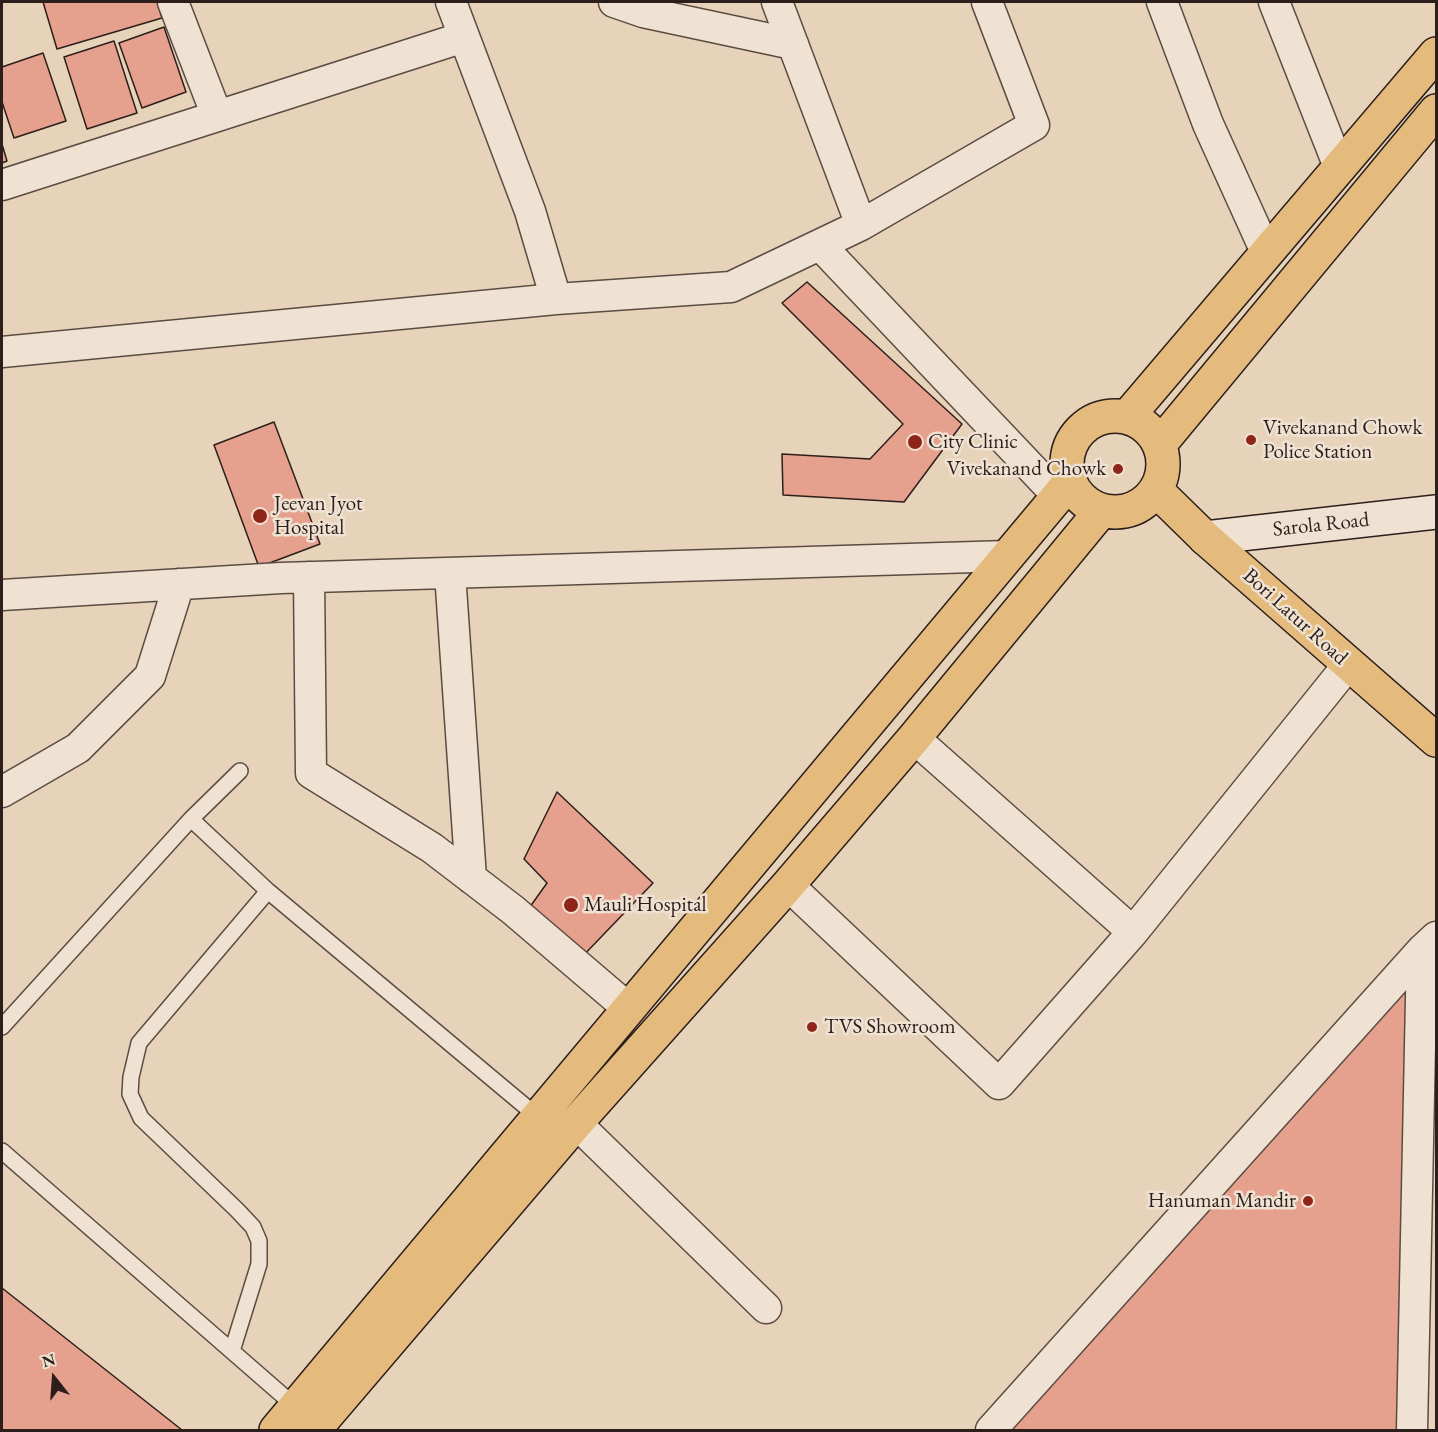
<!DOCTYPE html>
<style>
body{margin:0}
#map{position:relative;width:1438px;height:1432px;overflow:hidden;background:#e7d3ba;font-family:"EB Garamond",serif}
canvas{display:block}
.frame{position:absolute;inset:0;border:3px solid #2c1f1b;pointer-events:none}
.north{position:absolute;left:24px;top:1348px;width:60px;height:60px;-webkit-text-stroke:4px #efe2d2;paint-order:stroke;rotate:343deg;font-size:16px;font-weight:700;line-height:24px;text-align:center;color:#2c1f1b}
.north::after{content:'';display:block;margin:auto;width:21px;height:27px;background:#2c1f1b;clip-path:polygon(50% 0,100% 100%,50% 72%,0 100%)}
</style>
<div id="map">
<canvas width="1438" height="1432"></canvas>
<div class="frame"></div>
<div class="north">N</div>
</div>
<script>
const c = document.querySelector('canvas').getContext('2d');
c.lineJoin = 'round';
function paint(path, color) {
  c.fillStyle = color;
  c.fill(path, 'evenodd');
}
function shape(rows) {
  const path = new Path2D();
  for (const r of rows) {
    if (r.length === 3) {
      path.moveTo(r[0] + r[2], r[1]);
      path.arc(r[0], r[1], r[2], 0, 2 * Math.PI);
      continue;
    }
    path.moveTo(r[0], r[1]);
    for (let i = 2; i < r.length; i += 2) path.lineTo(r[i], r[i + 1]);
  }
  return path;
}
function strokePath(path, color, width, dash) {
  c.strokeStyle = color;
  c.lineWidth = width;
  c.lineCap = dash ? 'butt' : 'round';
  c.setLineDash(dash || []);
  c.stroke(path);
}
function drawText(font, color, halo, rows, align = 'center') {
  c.font = font + ' "EB Garamond",serif';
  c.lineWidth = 5;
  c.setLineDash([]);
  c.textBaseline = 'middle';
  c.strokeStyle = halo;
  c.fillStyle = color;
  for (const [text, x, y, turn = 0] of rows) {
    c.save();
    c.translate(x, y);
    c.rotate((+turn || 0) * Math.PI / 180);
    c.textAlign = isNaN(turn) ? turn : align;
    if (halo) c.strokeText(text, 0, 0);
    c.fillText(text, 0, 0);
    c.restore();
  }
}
const building = shape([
 [43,2,157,2,162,18,57,49,43,2],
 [164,27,186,92,142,108,119,43,164,27],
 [114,41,137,113,87,129,64,57,114,41],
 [43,53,66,121,14,138,2,102,2,67,43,53],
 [2,144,7,161,2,163,2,144],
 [807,282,962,424,904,502,783,495,782,454,870,459,903,424,782,303,807,282],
 [274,422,320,544,259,567,214,445,274,422],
 [557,792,653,883,579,960,527,911,547,883,524,859,557,792],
 [1415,971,1404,1430,997,1430,1415,971],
 [2,1288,182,1430,2,1430,2,1288]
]);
const lane = shape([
 [191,819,268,891,538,1117],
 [2,1027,191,819,240,771],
 [2,1151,296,1407],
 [232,1351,259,1264,259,1241,253,1227,237,1210,141,1118,130,1094,131,1077,139,1043,268,891]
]);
const street = shape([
 [173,2,217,116],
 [451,2,530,211,556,299],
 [614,2,643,12,793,44],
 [777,2,861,225,1034,125,987,2],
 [1162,2,1208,124,1266,252],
 [1274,2,1339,167],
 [2,185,464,37],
 [820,245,1058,496],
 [2,352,556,299,731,287,861,225],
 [450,573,471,878],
 [309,577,311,773,432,848,513,910,629,1009],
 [2,595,281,578,1008,556],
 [914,738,1133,932,1348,665],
 [2,792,78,748,150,676,179,584],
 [788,885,999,1084,1133,932],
 [576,1123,766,1308],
 [991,1430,1422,950,1436,937],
 [1412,1430,1422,950]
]);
const secondary = shape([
 [1205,538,1436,512]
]);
const primary = shape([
 [1115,464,48],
 [1128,416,1436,54],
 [1160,444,1436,111],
 [1157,491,1205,538,1436,740],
 [276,1430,1069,483],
 [314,1430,576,1123,788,885,914,738,1101,511]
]);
const markers = [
 [1251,440,6,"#8f2418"],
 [915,442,8,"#8f2418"],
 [1118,469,6,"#8f2418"],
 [260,516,8,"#8f2418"],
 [571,905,8,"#8f2418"],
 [812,1027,6,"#8f2418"],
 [1308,1201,6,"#8f2418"]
];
const poiNames = [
 ["Vivekanand Chowk",1263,428],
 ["Police Station",1263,452],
 ["City Clinic",928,442],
 ["Vivekanand Chowk",1106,469,"right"],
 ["Jeevan Jyot",274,504],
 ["Hospital",274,528],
 ["Mauli Hospital",584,905],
 ["TVS Showroom",824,1027],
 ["Hanuman Mandir",1296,1201,"right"]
];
const streetNames = [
 ["Sarola Road",1321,525,-6],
 ["Bori Latur Road",1295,617,42]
];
paint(building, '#e6a08e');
strokePath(building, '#2c1f1b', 1.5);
strokePath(lane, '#5b4c43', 18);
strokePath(street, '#5b4c43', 33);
strokePath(secondary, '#2c1f1b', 36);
strokePath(primary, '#2c1f1b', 36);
strokePath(lane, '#efe2d2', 15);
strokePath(street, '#efe2d2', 30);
strokePath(secondary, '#efe2d2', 33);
strokePath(primary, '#e4ba7d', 33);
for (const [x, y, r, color] of markers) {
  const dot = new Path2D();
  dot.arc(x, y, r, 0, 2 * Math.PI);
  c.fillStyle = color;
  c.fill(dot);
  strokePath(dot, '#efe2d2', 2);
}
drawText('21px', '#2c1f1b', '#efe2d2', poiNames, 'left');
drawText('21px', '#2c1f1b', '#efe2d2', streetNames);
</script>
